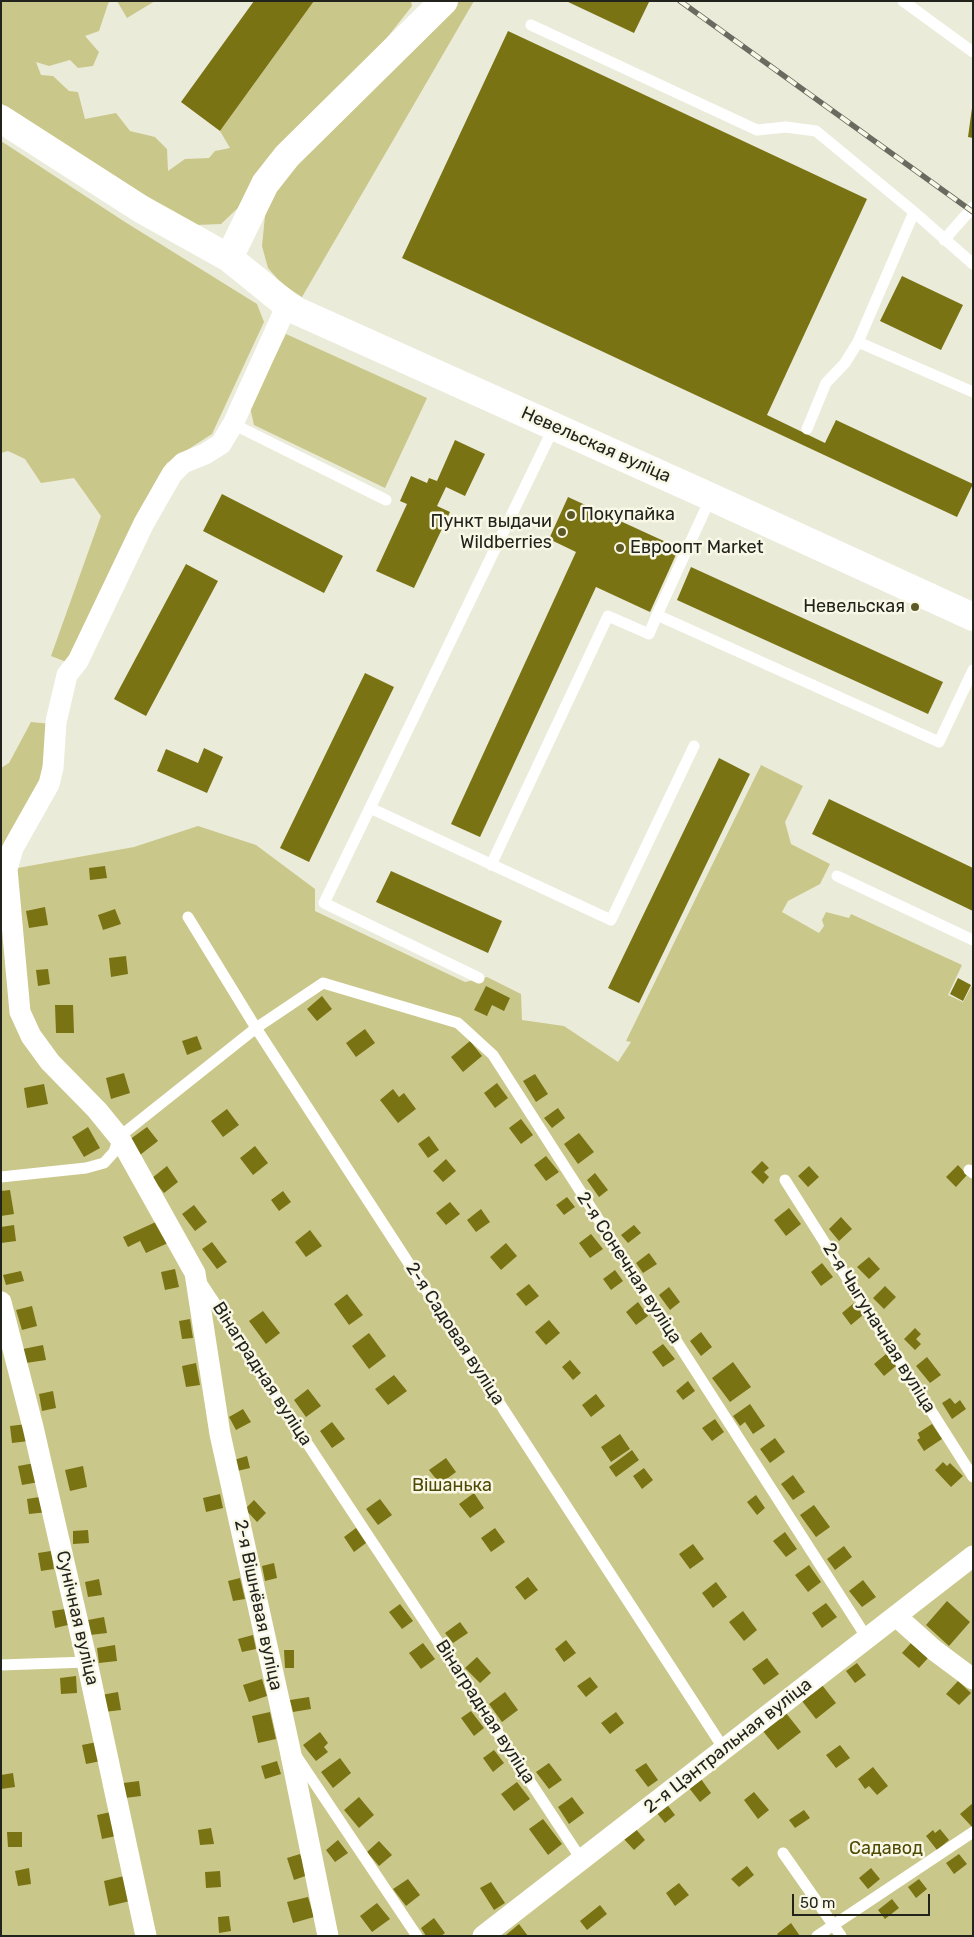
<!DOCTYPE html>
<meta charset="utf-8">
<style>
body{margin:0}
#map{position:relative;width:974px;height:1937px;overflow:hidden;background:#ebebda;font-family:Rubik,sans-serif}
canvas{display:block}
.frame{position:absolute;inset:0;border:2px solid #23231d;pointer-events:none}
.scale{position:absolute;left:792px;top:1894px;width:138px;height:22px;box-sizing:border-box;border:2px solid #23231d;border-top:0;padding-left:6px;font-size:15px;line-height:18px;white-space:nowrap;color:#23231d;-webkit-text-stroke:4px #f9f8e7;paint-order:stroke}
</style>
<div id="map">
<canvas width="974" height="1937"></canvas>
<div class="frame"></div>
<div class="scale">50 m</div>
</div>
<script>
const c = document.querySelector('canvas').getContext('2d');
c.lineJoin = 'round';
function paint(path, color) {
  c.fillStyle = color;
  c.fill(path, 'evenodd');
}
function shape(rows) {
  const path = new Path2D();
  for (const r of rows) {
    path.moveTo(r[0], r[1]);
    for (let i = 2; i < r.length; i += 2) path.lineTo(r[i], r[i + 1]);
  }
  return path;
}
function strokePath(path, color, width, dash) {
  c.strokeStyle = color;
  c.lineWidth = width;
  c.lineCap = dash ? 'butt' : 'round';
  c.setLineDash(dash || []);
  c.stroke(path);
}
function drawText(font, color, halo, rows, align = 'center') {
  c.font = font + ' Rubik,sans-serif';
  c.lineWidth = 5;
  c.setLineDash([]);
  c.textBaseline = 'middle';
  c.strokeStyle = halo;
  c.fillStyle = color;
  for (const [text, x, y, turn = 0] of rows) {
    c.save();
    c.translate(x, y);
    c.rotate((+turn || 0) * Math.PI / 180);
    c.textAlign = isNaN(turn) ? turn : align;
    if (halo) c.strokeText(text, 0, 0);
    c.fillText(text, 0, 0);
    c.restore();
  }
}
const green = shape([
 [1,1,110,1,108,4,99,31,85,36,99,52,93,66,78,68,70,60,49,66,36,62,41,75,53,76,69,91,78,92,85,119,116,113,130,131,155,137,167,149,168,171,185,159,209,158,215,151,230,148,220,131,314,1,411,1,412,6,382,44,241,205,221,224,196,225,110,176,1,103],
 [117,1,155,1,127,18],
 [458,1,474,1,302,297,282,284,268,268,262,246,265,216,275,190,294,164],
 [1,141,125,222,257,304,264,322,212,434,167,463,156,481,69,663,51,656,101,516,74,478,41,483,25,459,8,451,1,453],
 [286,334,427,398,385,488,254,425,250,407],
 [31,722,51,724,38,790,7,846,1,845,1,768,9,763],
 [761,765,803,786,785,822,791,844,830,864,820,884,788,901,782,912,819,933,824,926,822,920,826,912,849,918,851,914,962,965,948,995,963,1002,973,984,973,1936,1,1936,1,871,134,847,198,826,256,845,315,889,315,911,465,982,487,977,521,994,522,1020,564,1026,618,1062,631,1042,626,1041]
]);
const building = shape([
 [254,1,314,1,220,131,181,102],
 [566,1,646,1,649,2,634,33],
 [508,31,867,199,767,415,825,443,836,420,973,484,957,517,402,258],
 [972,108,973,108,973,138,968,137],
 [902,276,963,305,941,350,880,321],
 [455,440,485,454,465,496,446,487,437,506,450,512,414,588,376,571,407,504,400,501,411,476,427,483,429,478,437,481],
 [222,494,343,556,324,593,203,531],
 [568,497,679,548,650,612,596,587,480,837,451,824,576,552,549,539],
 [186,564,218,581,146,716,114,699],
 [691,567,943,682,928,714,677,600],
 [365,673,394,687,309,862,280,848],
 [204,748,223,757,207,793,157,771,166,749,198,763],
 [719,758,750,774,639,1003,608,988],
 [829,799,973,868,973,911,812,834],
 [105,866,107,878,90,880,89,868],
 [391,871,502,921,488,953,376,902],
 [45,907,48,925,29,928,26,911],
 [115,909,121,924,103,930,98,915],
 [126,956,128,974,111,977,109,958],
 [48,969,50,984,38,986,36,970],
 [958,978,971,985,963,1001,950,994],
 [486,986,510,998,504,1011,492,1005,487,1016,474,1010],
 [322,996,332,1009,317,1021,307,1009],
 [55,1005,73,1005,74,1033,56,1033],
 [365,1029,375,1043,356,1057,346,1043],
 [197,1036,202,1049,187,1055,182,1041],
 [470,1041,482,1056,463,1072,451,1057],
 [124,1073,130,1093,111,1099,106,1078],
 [535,1074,548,1094,536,1102,523,1081],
 [497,1083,508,1098,495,1108,484,1093],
 [44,1084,48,1104,27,1108,24,1088],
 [393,1089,399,1097,404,1093,416,1109,398,1123,380,1100],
 [558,1108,565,1118,552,1128,544,1118],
 [227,1109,239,1125,223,1137,211,1121],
 [521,1119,533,1135,521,1144,509,1128],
 [88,1127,100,1148,84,1157,72,1137],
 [147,1127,158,1141,140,1155,129,1140],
 [579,1133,594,1152,578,1164,564,1144],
 [429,1136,439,1150,428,1158,418,1144],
 [255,1146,268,1163,253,1175,240,1158],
 [546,1156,559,1172,546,1181,534,1165],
 [446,1159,456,1171,443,1182,433,1171],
 [762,1161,769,1168,764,1172,769,1177,763,1184,751,1172],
 [958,1165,967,1175,956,1187,946,1177],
 [167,1166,178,1182,164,1193,152,1178],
 [809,1166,819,1177,808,1187,798,1176],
 [595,1173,608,1190,599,1197,587,1180],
 [10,1190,14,1214,1,1216,1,1191],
 [283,1191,291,1202,279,1211,271,1200],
 [567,1197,575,1207,564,1215,556,1205],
 [450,1202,460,1214,446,1225,436,1213],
 [194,1205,207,1222,195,1231,182,1214],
 [789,1208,801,1224,786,1236,774,1220],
 [481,1209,490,1222,476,1232,467,1220],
 [841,1217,852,1229,839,1241,829,1229],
 [158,1221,168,1243,146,1253,140,1241,128,1247,123,1237],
 [14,1225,16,1241,1,1243,1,1227],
 [634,1225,641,1233,628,1243,621,1235],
 [310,1230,322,1246,306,1257,295,1242],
 [591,1234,603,1249,590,1258,579,1243],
 [212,1242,227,1262,217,1269,202,1249],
 [506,1243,517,1256,501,1270,490,1257],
 [649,1253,657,1264,643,1273,636,1263],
 [869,1257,880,1269,869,1279,857,1267],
 [822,1263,833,1277,821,1286,811,1272],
 [175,1269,179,1287,165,1290,161,1272],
 [615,1270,623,1281,611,1290,603,1279],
 [21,1271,24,1281,6,1285,3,1275],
 [529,1284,539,1296,526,1306,516,1294],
 [885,1286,896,1297,884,1309,873,1298],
 [669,1287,680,1302,670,1310,659,1295],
 [347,1294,363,1315,349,1325,334,1304],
 [638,1302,648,1316,636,1325,626,1312],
 [854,1303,863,1315,851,1325,842,1313],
 [32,1306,37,1326,22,1330,16,1310],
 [263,1311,280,1333,266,1344,249,1321],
 [190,1319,193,1338,182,1339,179,1321],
 [549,1320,560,1333,546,1345,535,1332],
 [915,1328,921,1334,916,1339,921,1344,915,1350,904,1339],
 [701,1332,712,1347,701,1356,690,1341],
 [369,1333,386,1356,369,1369,352,1346],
 [663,1344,675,1359,663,1367,652,1352],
 [43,1345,46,1360,26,1363,23,1349],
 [886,1354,896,1366,884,1376,874,1364],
 [927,1357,941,1375,930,1383,916,1366],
 [570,1360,581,1373,573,1380,562,1367],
 [733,1362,751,1387,730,1402,712,1378],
 [196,1363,200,1385,186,1387,182,1366],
 [394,1375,407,1391,388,1405,375,1389],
 [688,1381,695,1391,683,1400,676,1391],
 [308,1389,321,1406,306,1417,294,1400],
 [53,1391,56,1408,42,1411,39,1394],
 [596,1394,605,1406,591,1417,582,1405],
 [950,1398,955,1404,960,1400,966,1409,952,1419,942,1403],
 [750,1404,765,1426,753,1434,745,1422,740,1426,733,1416],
 [243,1409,251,1422,236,1430,229,1417],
 [715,1419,724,1432,712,1441,702,1428],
 [332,1422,345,1439,332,1448,320,1431],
 [27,1424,29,1441,12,1443,10,1426],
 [932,1424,942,1439,924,1451,917,1440,920,1438,918,1433],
 [620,1434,630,1449,611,1462,601,1447],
 [775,1438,785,1452,770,1463,760,1449],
 [632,1450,639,1460,616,1477,609,1467],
 [247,1456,250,1468,237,1471,234,1460],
 [446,1458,456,1472,440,1484,429,1470],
 [943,1462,947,1466,950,1463,963,1476,951,1487,935,1470],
 [35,1463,39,1482,22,1485,18,1466],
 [83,1466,87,1487,70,1491,65,1470],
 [644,1468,653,1480,642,1489,633,1476],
 [793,1475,805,1492,793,1500,781,1484],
 [474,1493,484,1508,470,1518,459,1504],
 [220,1494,223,1508,206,1512,203,1498],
 [756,1495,765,1508,757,1515,747,1502],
 [46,1496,48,1512,29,1514,27,1499],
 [380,1499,392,1515,378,1525,366,1509],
 [254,1500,266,1513,257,1522,245,1509],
 [814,1505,830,1527,816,1537,800,1515],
 [356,1528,366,1543,354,1552,344,1537],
 [495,1528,505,1542,491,1552,481,1538],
 [88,1530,89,1543,73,1544,73,1531],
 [785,1532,797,1549,786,1557,773,1541],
 [693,1544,704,1559,690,1569,679,1554],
 [844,1546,852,1557,835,1570,827,1559],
 [51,1551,54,1569,41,1571,38,1553],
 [274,1563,277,1578,265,1581,262,1566],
 [809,1565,821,1582,808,1592,795,1575],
 [528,1577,538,1590,525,1600,515,1587],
 [240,1578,245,1599,233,1601,228,1581],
 [99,1579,102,1595,88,1597,85,1582],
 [863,1580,876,1597,862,1607,849,1591],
 [716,1582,727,1597,713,1608,702,1593],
 [947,1601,970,1622,949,1646,926,1625],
 [826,1603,837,1617,822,1628,812,1613],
 [400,1604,413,1621,402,1629,389,1612],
 [65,1609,68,1625,55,1628,52,1611],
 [743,1611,757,1630,744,1641,729,1622],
 [104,1617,107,1633,90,1635,88,1620],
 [460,1622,468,1633,453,1643,445,1633],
 [253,1635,256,1649,242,1652,238,1639],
 [566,1640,576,1653,564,1662,555,1649],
 [423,1643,435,1659,421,1669,409,1653],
 [911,1643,928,1658,919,1668,902,1653],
 [115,1645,117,1661,99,1663,97,1648],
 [284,1650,294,1650,294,1668,285,1668],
 [477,1657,491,1673,480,1683,465,1668],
 [767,1658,779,1674,764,1685,752,1669],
 [857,1663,866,1675,855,1683,846,1671],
 [76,1676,77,1693,61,1694,60,1678],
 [590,1677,598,1687,586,1697,577,1686],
 [262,1679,267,1696,249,1702,243,1685],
 [958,1681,971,1693,959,1705,946,1694],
 [822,1685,836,1703,816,1719,802,1701],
 [118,1692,121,1710,104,1712,101,1695],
 [505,1692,518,1710,502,1722,489,1704],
 [309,1697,311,1709,293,1712,290,1700],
 [471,1711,484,1728,474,1736,461,1718],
 [270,1712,276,1739,258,1743,252,1716],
 [616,1712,624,1723,610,1734,601,1723],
 [786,1713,801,1732,778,1750,763,1731],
 [320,1732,328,1743,324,1747,328,1752,316,1761,303,1745],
 [97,1742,101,1761,86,1764,82,1745],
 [840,1745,850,1758,836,1768,826,1755],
 [494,1750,504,1763,493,1772,483,1758],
 [340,1758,351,1773,333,1788,321,1772],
 [277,1761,281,1774,265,1779,261,1766],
 [549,1763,562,1780,549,1789,536,1772],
 [646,1763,658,1780,648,1787,635,1770],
 [873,1767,888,1786,877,1795,869,1786,865,1789,858,1779],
 [13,1773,15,1787,1,1789,1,1775],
 [701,1779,711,1793,700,1802,689,1788],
 [139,1781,141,1796,125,1798,123,1783],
 [517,1782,530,1799,514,1811,501,1794],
 [754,1792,769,1810,758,1819,744,1800],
 [359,1797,374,1815,359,1828,344,1810],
 [572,1797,584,1813,569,1824,558,1807],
 [666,1803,675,1815,665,1823,656,1812],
 [973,1803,973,1828,960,1814],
 [804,1810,810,1818,795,1828,789,1820],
 [111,1812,116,1836,102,1839,97,1815],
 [543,1819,562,1844,548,1855,529,1829],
 [211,1828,214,1844,200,1845,198,1830],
 [635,1828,645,1840,634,1850,623,1838],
 [940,1829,949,1840,937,1850,926,1836,933,1830,935,1833],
 [7,1832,22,1832,22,1847,8,1847],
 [338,1840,348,1853,335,1862,326,1850],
 [379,1841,392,1855,379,1866,367,1852],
 [300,1854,308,1875,294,1880,287,1858],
 [959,1854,967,1864,954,1874,946,1863],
 [747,1866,754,1875,739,1887,731,1879],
 [29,1868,31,1884,18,1886,15,1871],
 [871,1868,880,1879,868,1889,859,1878],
 [220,1871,221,1887,206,1888,205,1872],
 [124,1876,130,1901,109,1906,104,1881],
 [408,1879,420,1895,406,1906,393,1889],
 [919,1879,927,1889,916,1898,908,1887],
 [491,1882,505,1903,494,1910,480,1888],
 [679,1883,689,1895,675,1906,666,1893],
 [308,1897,314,1917,293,1923,287,1902],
 [892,1899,899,1908,885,1919,878,1910],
 [377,1903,390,1919,372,1932,360,1916],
 [600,1905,607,1914,587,1930,580,1921],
 [229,1916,231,1931,219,1933,218,1917],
 [434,1918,445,1933,441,1936,426,1936,421,1928],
 [791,1923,800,1936,779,1936,777,1934],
 [519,1924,528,1936,507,1936,506,1935]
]);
const lane = shape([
 [903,1,973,52],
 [531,25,757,130,786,127,816,131,914,212,973,264],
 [944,240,973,207],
 [858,342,973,392],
 [233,424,386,500],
 [807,429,826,383,845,363,858,342,914,212],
 [657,615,711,497],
 [370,808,611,920,694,746],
 [491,865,608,616,649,634,657,615,939,742,973,670],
 [837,876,973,940],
 [188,917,256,1028,724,1749],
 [479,978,324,903,554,427],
 [969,1170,973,1173],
 [1,1177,86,1168,104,1163,114,1152,119,1137,256,1028,323,983,458,1023,493,1055,867,1638],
 [785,1180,973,1477],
 [201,1282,581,1859],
 [1,1665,87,1662],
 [297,1757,417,1936],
 [783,1853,841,1936],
 [817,1936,973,1832]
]);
const street = shape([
 [287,305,233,424,221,444,205,454,183,463,172,474,144,523,78,661,67,675,56,722,53,768,49,784,13,848,7,869,20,1012,31,1036,50,1062,97,1110,119,1137,195,1273,220,1434,289,1745,328,1936],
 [1,1302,33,1427,87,1662,146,1936],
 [896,1616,934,1650,973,1679],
 [483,1936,973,1556]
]);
const secondary = shape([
 [1,119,141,209,229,258,287,305,297,311,711,497,973,617],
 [229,258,265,184,287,156,444,1]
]);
const rail = shape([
 [680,1,973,212]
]);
const markers = [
 [571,515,5,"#5c5926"],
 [562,532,5,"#5c5926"],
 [620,548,5,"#5c5926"],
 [915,607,5,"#5c5926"]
];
const streetNames = [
 ["Невельская вуліца",596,445,24],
 ["2-я Сонечная вуліца",629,1268,57],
 ["2-я Чыгуначная вуліца",879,1328,58],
 ["2-я Садовая вуліца",455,1334,57],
 ["Вінаградная вуліца",262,1374,57],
 ["2-я Вішнёвая вуліца",258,1605,78],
 ["Сунічная вуліца",77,1618,77],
 ["Вінаградная вуліца",485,1712,57],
 ["2-я Цэнтральная вуліца",728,1746,-38]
];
const poiNames = [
 ["Покупайка",581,515],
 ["Пункт выдачи",552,522,"right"],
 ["Wildberries",552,543,"right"],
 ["Евроопт Market",630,548],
 ["Невельская",905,607,"right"]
];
const parkNames = [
 ["Вішанька",452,1486],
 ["Садавод",886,1849]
];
paint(green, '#cac78a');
paint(building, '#797314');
strokePath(lane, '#fff', 11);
strokePath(street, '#fff', 21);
strokePath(secondary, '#fff', 28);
strokePath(rail, '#6a6a60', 5.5);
strokePath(rail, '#f9f8e7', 4, [11]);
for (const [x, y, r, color] of markers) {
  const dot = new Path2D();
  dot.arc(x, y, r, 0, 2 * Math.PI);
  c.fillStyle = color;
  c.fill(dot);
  strokePath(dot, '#f9f8e7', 2);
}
drawText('18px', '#23231d', '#f9f8e7', streetNames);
drawText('18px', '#23231d', '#f9f8e7', poiNames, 'left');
drawText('18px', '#4f4a04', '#f9f8e7', parkNames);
</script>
